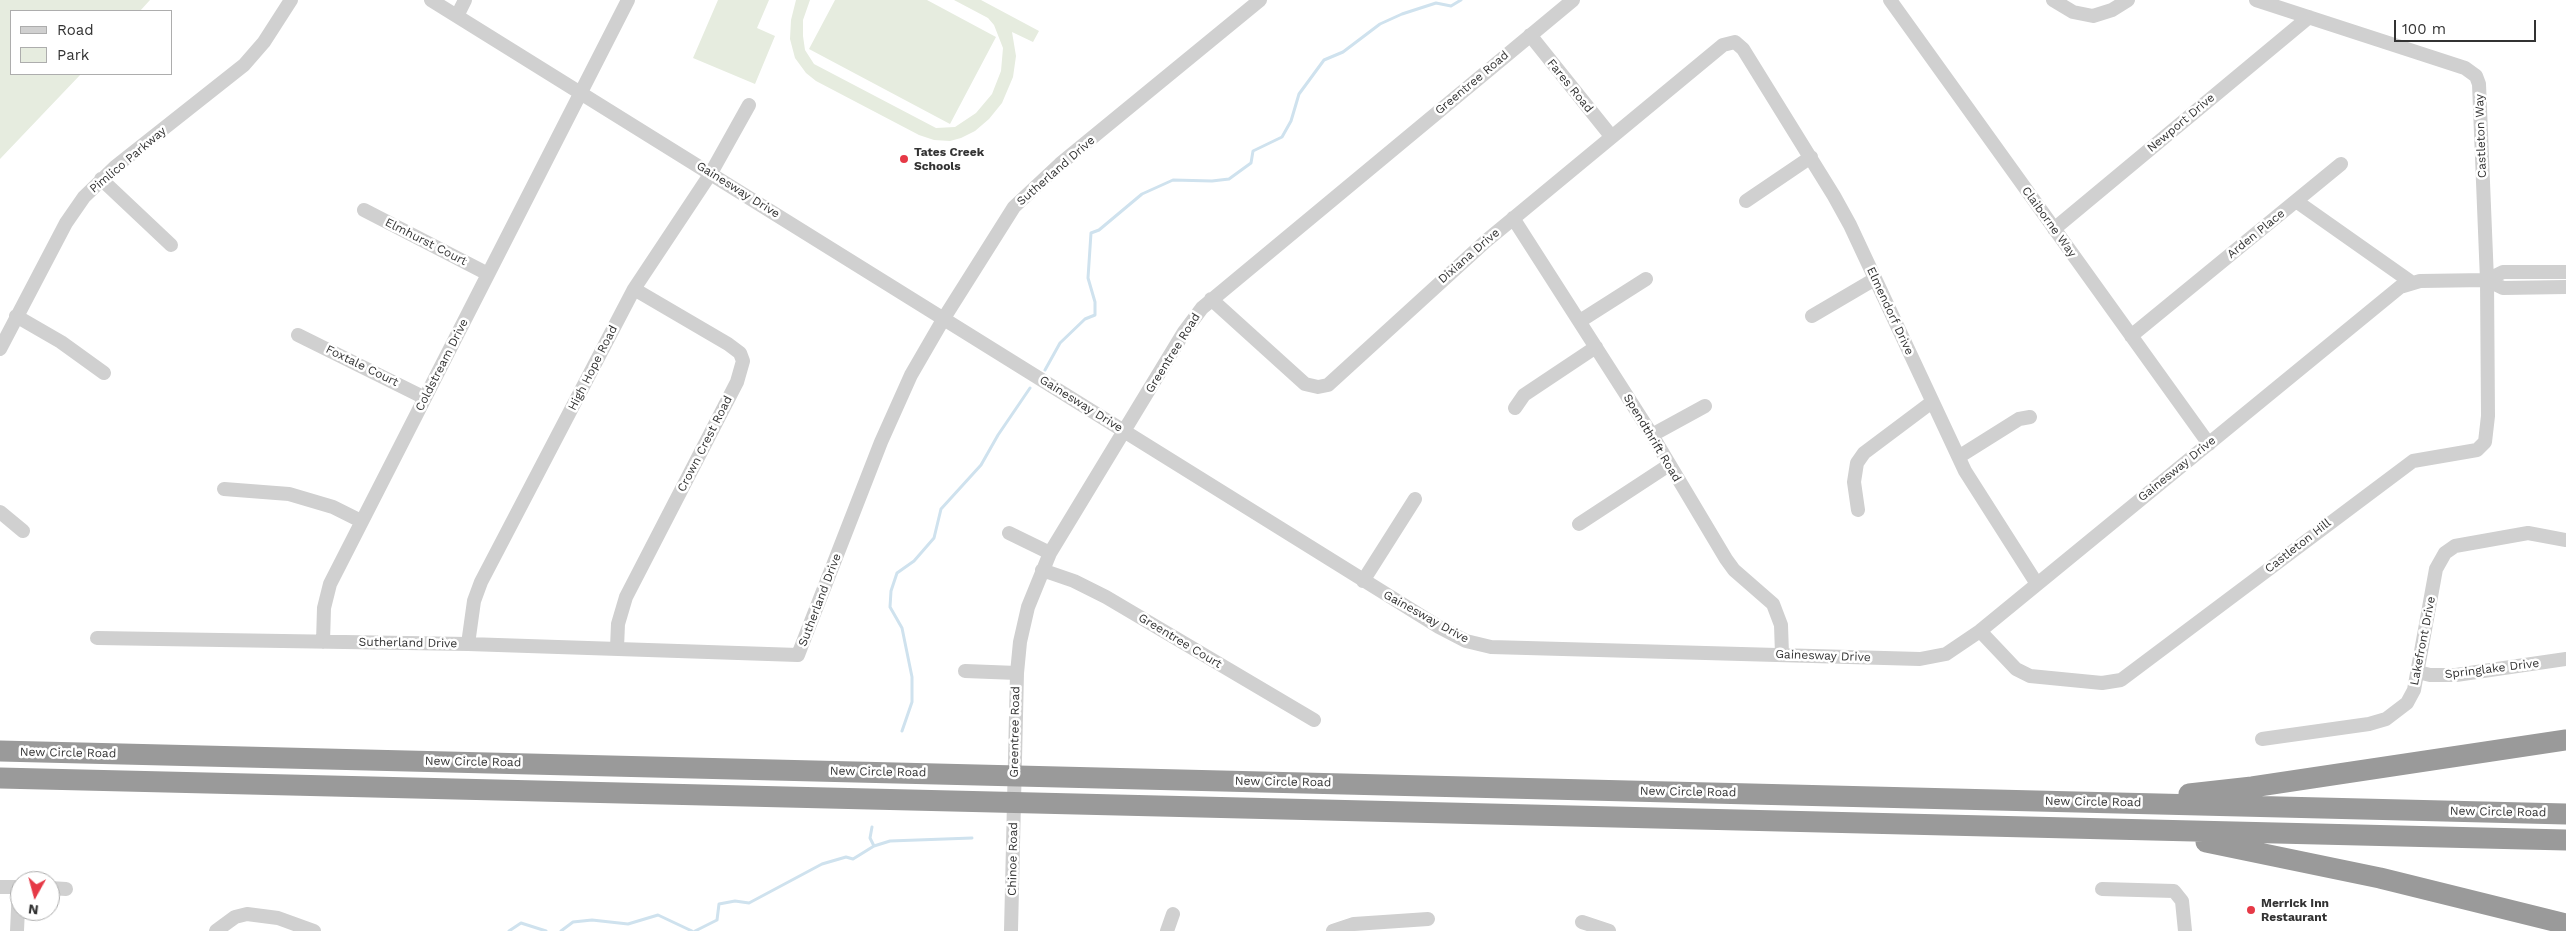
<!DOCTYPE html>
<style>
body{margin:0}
#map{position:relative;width:2566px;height:931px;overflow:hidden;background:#fff;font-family:"Work Sans",sans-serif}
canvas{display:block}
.legend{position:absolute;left:10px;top:10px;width:162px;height:65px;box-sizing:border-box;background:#fff;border:1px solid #adadad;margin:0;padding:6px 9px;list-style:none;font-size:15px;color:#333}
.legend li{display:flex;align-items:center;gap:10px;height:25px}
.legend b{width:25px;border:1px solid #adadad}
.north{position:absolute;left:10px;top:871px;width:50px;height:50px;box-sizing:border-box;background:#fff;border:1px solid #adadad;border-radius:50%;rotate:187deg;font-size:14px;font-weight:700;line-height:20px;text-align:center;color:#333}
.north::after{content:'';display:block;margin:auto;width:18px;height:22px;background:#e63946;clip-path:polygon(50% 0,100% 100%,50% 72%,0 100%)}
.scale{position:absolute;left:2394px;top:20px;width:142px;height:22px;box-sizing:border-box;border:2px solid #333;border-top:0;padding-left:6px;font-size:15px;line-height:18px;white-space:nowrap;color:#333;-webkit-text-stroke:4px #fff;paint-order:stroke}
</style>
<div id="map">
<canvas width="2566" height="931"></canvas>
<ul class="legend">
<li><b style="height:6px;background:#d0d0d0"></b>Road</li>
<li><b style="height:14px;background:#e6ecdf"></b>Park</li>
</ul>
<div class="north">N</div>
<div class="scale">100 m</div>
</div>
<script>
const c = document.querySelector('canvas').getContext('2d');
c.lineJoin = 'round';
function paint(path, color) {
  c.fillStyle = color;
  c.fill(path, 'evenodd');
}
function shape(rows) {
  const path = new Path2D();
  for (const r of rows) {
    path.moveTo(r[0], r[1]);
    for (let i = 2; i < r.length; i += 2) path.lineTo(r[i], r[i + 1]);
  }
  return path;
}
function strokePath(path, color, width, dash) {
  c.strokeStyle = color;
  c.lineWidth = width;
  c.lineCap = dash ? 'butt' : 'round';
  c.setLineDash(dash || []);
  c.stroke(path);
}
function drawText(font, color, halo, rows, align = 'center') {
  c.font = font + ' "Work Sans",sans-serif';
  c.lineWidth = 5;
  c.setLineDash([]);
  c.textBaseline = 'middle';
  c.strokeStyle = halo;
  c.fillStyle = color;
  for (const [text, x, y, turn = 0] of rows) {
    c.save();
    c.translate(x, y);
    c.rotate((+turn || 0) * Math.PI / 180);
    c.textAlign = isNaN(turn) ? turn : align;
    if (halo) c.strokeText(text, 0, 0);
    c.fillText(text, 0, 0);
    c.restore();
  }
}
const green = shape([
 [0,0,150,0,140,11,11,11,11,74,81,74,0,159],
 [718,0,769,0,757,28,775,36,755,84,693,58],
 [796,0,810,0,803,20,803,36,805,50,814,64,936,128,955,127,976,113,992,94,1001,71,1003,48,994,25,988,18,954,0,981,0,1039,31,1033,42,1012,32,1016,56,1013,77,1002,103,989,119,975,131,961,138,950,141,934,140,919,135,816,81,806,73,795,58,790,39,791,20],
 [835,0,927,0,996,37,950,124,809,49]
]);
const stream = shape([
 [1045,370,1060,343,1085,319,1095,315,1095,302,1088,278,1091,233,1099,230,1142,194,1173,180,1212,181,1229,179,1251,163,1253,151,1282,137,1291,121,1299,94,1324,60,1343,52,1380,24,1402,14,1436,3,1451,6,1461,0],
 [902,731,912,702,912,677,902,628,890,607,891,591,897,573,914,561,934,538,941,509,981,465,998,435,1030,388],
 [874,846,890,841,972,838],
 [509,931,521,923,546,931],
 [561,931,573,922,592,920,628,924,658,915,692,931],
 [695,931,717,920,719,904,735,901,749,903,822,864,846,857,853,859,874,846,870,838,872,827]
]);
const minor = shape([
 [431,0,1439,627,1466,641,1491,647,1920,659,1946,654,1980,631,2400,287,2420,281,2487,280,2503,272,2566,272],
 [1890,0,2209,444],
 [2053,0,2073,12,2093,16,2112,10,2128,0],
 [457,16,465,0],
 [1530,35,1611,136],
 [101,179,171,245],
 [1746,201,1811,157],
 [2296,201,2411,282],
 [364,210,488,274],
 [1513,218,1652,435,1726,559,1734,570,1773,604,1781,625,1782,654],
 [2054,229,2309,17],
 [2487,280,2503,288,2566,287],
 [1211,299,1305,384,1318,387,1328,385,1486,241,1723,45,1735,42,1743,49,1834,196,1850,225,1965,471,2037,584],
 [16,316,61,342,104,373],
 [1812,316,1875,279],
 [1580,321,1646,279],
 [298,335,425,398],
 [2131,336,2341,164],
 [0,349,66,223,84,197,115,167,244,65,264,42,291,0],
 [1515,408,1524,395,1596,347],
 [1652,435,1705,406],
 [1960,456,2019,419,2030,417],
 [224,489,289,494,333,507,361,521],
 [1858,510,1854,482,1857,463,1864,453,1932,402],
 [0,512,23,531],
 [1579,524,1669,465],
 [1009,533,1050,553],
 [1042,570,1074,581,1106,597,1314,720],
 [1363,581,1415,499],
 [1980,631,2016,669,2030,676,2102,683,2121,680,2413,461,2477,450,2485,442,2488,416,2487,280,2479,84,2476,76,2465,68,2256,0],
 [97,638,468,644,798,655,881,442,911,375,944,318,1014,207,1060,164,1260,0],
 [323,642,324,608,330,584,628,0],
 [468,644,474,601,481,582,634,289,711,173,749,105],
 [617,648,618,624,626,597,737,382,743,361,740,353,728,344,634,289],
 [965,671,1017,673],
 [2418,672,2430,675,2456,675,2566,659],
 [2262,739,2369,724,2386,719,2407,703,2414,690,2436,569,2445,553,2455,546,2528,533,2566,540],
 [0,887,20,887],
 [50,888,66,889],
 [2102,889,2174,891,2182,901,2185,931],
 [1582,922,1609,931],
 [17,931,19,887],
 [216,931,235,917,247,914,278,918,314,931],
 [1011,931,1017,673,1020,642,1028,607,1050,553,1184,332,1202,308,1573,0],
 [1167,931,1173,914],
 [1333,931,1354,924,1428,919]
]);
const highway = shape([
 [0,751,2566,814],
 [0,778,2566,840],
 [2189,794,2252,787,2566,740],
 [2206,842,2380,878,2566,924]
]);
const markers = [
 [904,159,5,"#e63946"],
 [2251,910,5,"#e63946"]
];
const streetNames = [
 ["Greentree Road",1472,83,-40],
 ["Fares Road",1570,86,51],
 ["Newport Drive",2181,123,-40],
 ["Castleton Way",2481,136,-92],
 ["Pimlico Parkway",128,160,-40],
 ["Sutherland Drive",1056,171,-41],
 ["Gainesway Drive",738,190,32],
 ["Claiborne Way",2049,222,54],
 ["Arden Place",2256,234,-39],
 ["Elmhurst Court",426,242,27],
 ["Dixiana Drive",1469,256,-41],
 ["Elmendorf Drive",1890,311,65],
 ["Greentree Road",1173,353,-58],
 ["Coldstream Drive",442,365,-63],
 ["Foxtale Court",362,366,26],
 ["High Hope Road",593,368,-63],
 ["Gainesway Drive",1081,404,32],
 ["Spendthrift Road",1652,438,59],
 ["Crown Crest Road",705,444,-63],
 ["Gainesway Drive",2177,469,-39],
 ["Castleton Hill",2298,546,-38],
 ["Sutherland Drive",820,600,-69],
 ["Gainesway Drive",1426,617,29],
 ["Greentree Court",1180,641,31],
 ["Lakefront Drive",2423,641,-79],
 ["Sutherland Drive",408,643,1],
 ["Gainesway Drive",1823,656,2],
 ["Springlake Drive",2492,669,-7],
 ["Greentree Road",1015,732,-89],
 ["New Circle Road",68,753,1],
 ["New Circle Road",473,762,1],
 ["New Circle Road",878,772,1],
 ["New Circle Road",1283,782,1],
 ["New Circle Road",1688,792,1],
 ["New Circle Road",2093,802,1],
 ["New Circle Road",2498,812,1],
 ["Chinoe Road",1013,859,-89]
];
const poiNames = [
 ["Tates Creek",914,152],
 ["Schools",914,166],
 ["Merrick Inn",2261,903],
 ["Restaurant",2261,917]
];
paint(green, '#e6ecdf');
strokePath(stream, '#cfe2ee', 3);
strokePath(minor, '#d0d0d0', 14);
strokePath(highway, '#9a9a9a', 21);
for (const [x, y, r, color] of markers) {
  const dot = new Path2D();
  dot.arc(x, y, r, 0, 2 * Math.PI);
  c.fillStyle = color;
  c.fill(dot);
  strokePath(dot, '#fff', 2);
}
drawText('12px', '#333', '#fff', streetNames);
drawText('bold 12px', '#333', '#fff', poiNames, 'left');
</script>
